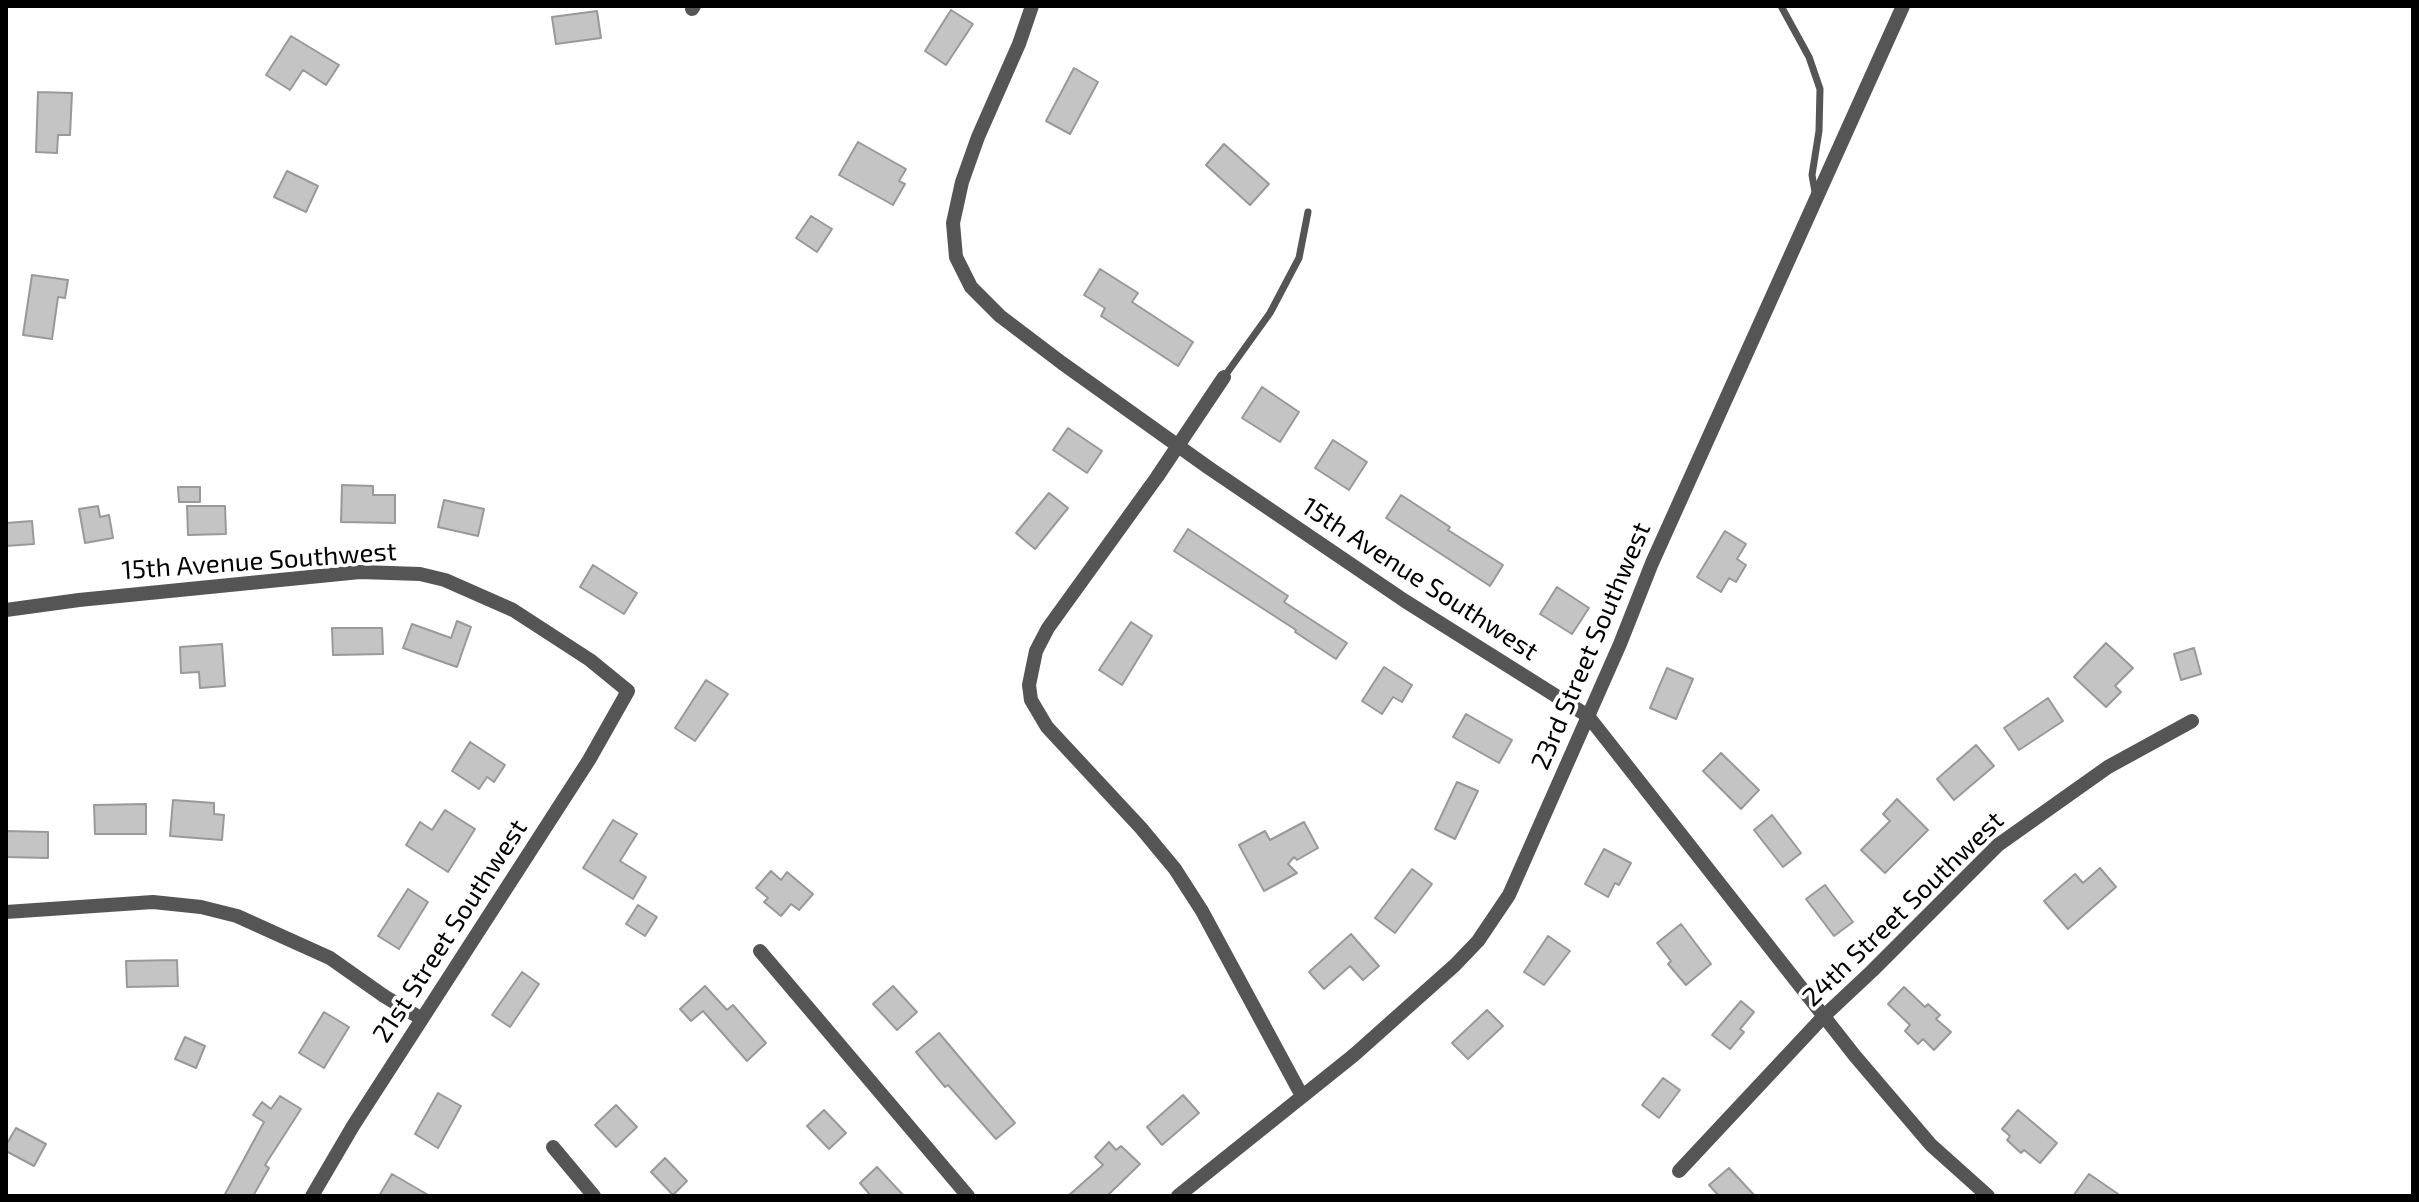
<!DOCTYPE html>
<style>
body{margin:0}
#map{position:relative;width:2419px;height:1202px;overflow:hidden;background:#fff;font-family:"Exo 2",sans-serif}
canvas{display:block}
.frame{position:absolute;inset:0;border:8px solid #000;pointer-events:none}
</style>
<div id="map">
<canvas width="2419" height="1202"></canvas>
<div class="frame"></div>
</div>
<script>
const c = document.querySelector('canvas').getContext('2d');
c.lineJoin = 'round';
function paint(path, color) {
  c.fillStyle = color;
  c.fill(path, 'evenodd');
}
function shape(rows) {
  const path = new Path2D();
  for (const r of rows) {
    path.moveTo(r[0], r[1]);
    for (let i = 2; i < r.length; i += 2) path.lineTo(r[i], r[i + 1]);
  }
  return path;
}
function strokePath(path, color, width, dash) {
  c.strokeStyle = color;
  c.lineWidth = width;
  c.lineCap = dash ? 'butt' : 'round';
  c.setLineDash(dash || []);
  c.stroke(path);
}
function drawText(font, color, halo, rows, align = 'center') {
  c.font = font + ' "Exo 2",sans-serif';
  c.lineWidth = 7;
  c.setLineDash([]);
  c.textBaseline = 'middle';
  c.strokeStyle = halo;
  c.fillStyle = color;
  for (const [text, x, y, turn = 0] of rows) {
    c.save();
    c.translate(x, y);
    c.rotate((+turn || 0) * Math.PI / 180);
    c.textAlign = isNaN(turn) ? turn : align;
    if (halo) c.strokeText(text, 0, 0);
    c.fillText(text, 0, 0);
    c.restore();
  }
}
const building = shape([
 [951,10,973,24,946,65,925,51,951,10],
 [597,11,601,38,556,44,552,17,597,11],
 [291,36,339,65,326,85,303,70,290,90,266,75,291,36],
 [1074,68,1098,82,1070,134,1046,121,1074,68],
 [38,92,72,93,70,135,58,135,57,153,36,152,38,92],
 [858,142,906,169,899,181,905,184,893,205,839,175,858,142],
 [1224,144,1269,184,1250,205,1206,165,1224,144],
 [287,171,318,186,306,212,274,197,287,171],
 [811,216,832,229,817,252,796,238,811,216],
 [1100,269,1138,293,1132,302,1193,342,1178,366,1101,316,1105,308,1084,295,1100,269],
 [32,275,68,280,65,298,58,297,52,339,23,335,32,275],
 [1262,387,1299,412,1280,442,1242,418,1262,387],
 [1068,428,1102,451,1087,473,1053,450,1068,428],
 [1333,440,1367,462,1349,490,1315,468,1333,440],
 [342,485,373,486,373,495,395,495,395,523,341,522,342,485],
 [178,487,200,487,200,502,179,502,178,487],
 [1049,493,1068,508,1035,549,1016,533,1049,493],
 [1401,495,1450,527,1448,530,1503,565,1490,586,1386,518,1401,495],
 [444,500,484,509,478,536,438,527,444,500],
 [98,506,100,517,109,515,113,538,85,543,79,509,98,506],
 [187,506,225,506,226,534,188,535,187,506],
 [32,521,34,544,6,546,6,523,32,521],
 [1188,529,1288,596,1284,602,1347,643,1336,659,1295,632,1296,630,1174,551,1188,529],
 [1725,531,1746,544,1737,559,1746,565,1736,582,1729,578,1721,592,1697,577,1725,531],
 [593,565,637,593,624,614,580,587,593,565],
 [1557,587,1589,608,1572,634,1540,614,1557,587],
 [457,621,471,627,457,667,403,648,412,624,451,638,457,621],
 [1131,622,1152,636,1122,685,1099,670,1131,622],
 [332,628,382,628,383,654,333,655,332,628],
 [2106,643,2133,668,2115,686,2121,692,2106,707,2074,677,2106,643],
 [222,644,225,686,200,688,199,672,181,673,180,647,222,644],
 [2194,648,2201,674,2181,680,2174,654,2194,648],
 [1384,667,1412,685,1402,702,1393,697,1382,714,1362,701,1384,667],
 [1667,668,1693,679,1676,719,1650,708,1667,668],
 [706,680,728,694,695,741,675,728,706,680],
 [2048,698,2063,721,2019,750,2004,728,2048,698],
 [1466,714,1512,740,1499,763,1453,737,1466,714],
 [470,742,505,765,494,782,487,777,479,789,452,771,470,742],
 [1976,745,1994,766,1954,800,1937,779,1976,745],
 [1721,753,1759,790,1741,809,1703,771,1721,753],
 [1457,782,1478,791,1455,839,1435,829,1457,782],
 [1897,799,1928,830,1885,873,1861,850,1890,821,1883,814,1897,799],
 [173,800,214,803,214,814,224,815,222,840,170,836,173,800],
 [146,804,146,834,95,834,94,805,146,804],
 [445,810,475,829,448,872,406,845,420,822,432,830,445,810],
 [1772,815,1801,853,1783,867,1754,830,1772,815],
 [613,820,637,834,620,861,646,877,633,899,583,868,613,820],
 [1304,822,1318,848,1297,860,1294,857,1288,864,1297,873,1264,891,1239,845,1265,831,1270,840,1304,822],
 [6,831,48,832,48,858,6,857,6,831],
 [1604,849,1631,863,1619,885,1615,883,1608,897,1585,884,1604,849],
 [2100,868,2116,887,2068,929,2044,901,2075,874,2083,883,2100,868],
 [1412,869,1432,884,1395,933,1375,918,1412,869],
 [771,871,781,880,787,872,813,894,799,910,791,904,781,916,764,902,768,898,756,888,771,871],
 [1825,885,1853,922,1834,936,1806,899,1825,885],
 [408,889,428,902,399,949,378,936,408,889],
 [638,905,657,917,645,936,626,924,638,905],
 [1681,924,1711,964,1686,985,1668,964,1671,961,1657,943,1681,924],
 [1351,934,1379,966,1363,980,1350,966,1324,989,1309,972,1351,934],
 [1548,936,1570,951,1544,985,1524,972,1548,936],
 [177,960,178,986,127,987,126,961,177,960],
 [522,972,539,984,510,1027,492,1015,522,972],
 [705,986,727,1010,733,1005,766,1043,747,1061,703,1011,691,1021,680,1009,705,986],
 [893,986,917,1012,897,1030,873,1004,893,986],
 [1904,987,1925,1007,1928,1004,1940,1015,1936,1019,1951,1032,1934,1050,1923,1039,1918,1044,1905,1031,1910,1025,1888,1004,1904,987],
 [1741,1001,1754,1012,1740,1029,1744,1032,1730,1049,1712,1035,1741,1001],
 [1487,1010,1503,1026,1468,1059,1452,1043,1487,1010],
 [324,1012,349,1027,324,1068,299,1053,324,1012],
 [939,1033,1015,1123,996,1139,948,1085,945,1087,916,1052,939,1033],
 [185,1037,205,1046,196,1068,175,1059,185,1037],
 [1663,1078,1680,1090,1659,1118,1642,1105,1663,1078],
 [438,1093,461,1106,438,1148,415,1134,438,1093],
 [1183,1095,1199,1113,1162,1145,1147,1127,1183,1095],
 [280,1096,301,1109,265,1165,269,1168,253,1196,224,1196,264,1122,253,1115,262,1102,271,1109,280,1096],
 [616,1105,637,1127,616,1147,595,1125,616,1105],
 [824,1110,846,1133,829,1149,807,1126,824,1110],
 [2018,1110,2057,1143,2040,1163,2024,1150,2021,1153,2007,1140,2010,1136,2002,1129,2018,1110],
 [16,1128,46,1144,34,1166,6,1151,6,1145,16,1128],
 [1109,1142,1116,1150,1121,1146,1140,1164,1107,1196,1068,1196,1103,1165,1095,1157,1109,1142],
 [665,1158,687,1181,673,1195,651,1172,665,1158],
 [877,1167,904,1196,871,1196,860,1183,877,1167],
 [1729,1168,1755,1196,1719,1196,1709,1185,1729,1168],
 [392,1174,430,1196,379,1196,392,1174],
 [2089,1174,2121,1196,2073,1196,2089,1174]
]);
const lane = shape([
 [1781,6,1809,57,1820,89,1819,131,1812,175,1815,192],
 [1224,377,1270,313,1299,258,1308,212]
]);
const street = shape([
 [1032,6,1019,44,978,137,962,182,953,223,956,257,971,287,1000,316,1062,363,1209,468,1405,601,1588,716,1855,1056,1931,1145,1988,1196],
 [692,9,694,6],
 [1224,377,1157,477,1048,628,1036,651,1029,685,1031,700,1047,727,1141,828,1175,869,1202,911,1302,1096],
 [6,610,79,600,360,572,420,574,445,580,513,610,590,660,628,691,589,760,353,1126,312,1196],
 [6,912,153,902,201,907,237,916,330,958,384,996,422,1019],
 [760,951,968,1196],
 [553,1147,594,1196],
 [1679,1171,1824,1016,1872,971,1998,845,2108,767,2192,721],
 [1178,1196,1354,1055,1455,965,1478,941,1509,895,1620,644,1652,563,1903,6]
]);
const streetNames = [
 ["15th Avenue Southwest",259,561,-4],
 ["15th Avenue Southwest",1420,579,33],
 ["23rd Street Southwest",1591,646,-67],
 ["24th Street Southwest",1903,909,-44],
 ["21st Street Southwest",450,931,-57]
];
paint(building, '#c4c4c4');
strokePath(building, '#999', 2);
strokePath(lane, '#555', 7);
strokePath(street, '#555', 14);
drawText('26px', '#000', '#fff', streetNames);
</script>
